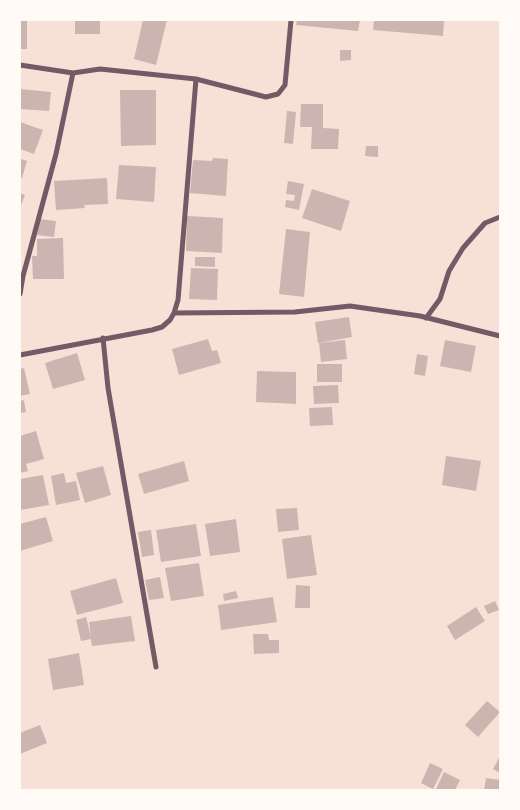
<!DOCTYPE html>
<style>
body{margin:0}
#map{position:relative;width:520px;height:810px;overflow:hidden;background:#f7e1d7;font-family:"Alegreya Sans",sans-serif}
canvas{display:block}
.frame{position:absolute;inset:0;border:21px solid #fffaf5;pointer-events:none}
</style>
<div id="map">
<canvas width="520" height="810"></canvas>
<div class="frame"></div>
</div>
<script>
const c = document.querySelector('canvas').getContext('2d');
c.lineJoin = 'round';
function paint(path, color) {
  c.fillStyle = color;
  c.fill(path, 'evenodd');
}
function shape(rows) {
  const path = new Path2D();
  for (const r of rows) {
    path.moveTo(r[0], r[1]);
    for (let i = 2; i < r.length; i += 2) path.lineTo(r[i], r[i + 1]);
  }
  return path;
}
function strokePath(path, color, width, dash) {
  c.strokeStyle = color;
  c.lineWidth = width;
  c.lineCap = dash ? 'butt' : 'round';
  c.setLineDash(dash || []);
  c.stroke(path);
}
const building = shape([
 [20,20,27,20,27,49,20,49],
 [75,20,100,20,100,34,75,34],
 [143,20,167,20,156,65,134,59],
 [297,20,360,20,358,31,296,25],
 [374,20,444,20,443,36,373,30],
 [340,50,351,50,351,60,340,61],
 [20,89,51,92,49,111,20,109],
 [120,90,156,90,156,145,121,146],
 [301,104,323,104,323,128,339,129,338,149,311,149,312,127,300,127],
 [287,111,296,112,293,144,284,143],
 [20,122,43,130,34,154,20,149],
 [366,146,378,146,378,157,365,156],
 [213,158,228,159,226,196,190,193,193,160,212,161],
 [21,159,27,161,22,178,20,178],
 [119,165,156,167,154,202,116,199],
 [107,178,108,204,84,205,85,208,56,210,54,181],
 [288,181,304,184,299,210,285,207,286,200,294,201,295,195,286,194],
 [312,189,350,201,341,231,302,218],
 [20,193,25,195,20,208],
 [187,216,223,218,222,253,186,251],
 [39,219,56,221,54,237,37,235],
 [286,229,310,232,304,297,279,294],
 [63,238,64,279,33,279,32,256,37,256,37,239],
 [195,257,215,257,215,267,195,266],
 [191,268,218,269,217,300,189,299],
 [349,317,352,337,318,343,315,322],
 [208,339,212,351,217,350,221,363,179,375,172,349],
 [345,340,347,359,321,362,319,343],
 [445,340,476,346,471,372,440,366],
 [77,353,85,380,53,389,45,363],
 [417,354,428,356,425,376,414,374],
 [317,364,342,364,342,382,317,382],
 [24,368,30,394,20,396,20,369],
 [257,371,296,372,296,404,256,402],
 [338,385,339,403,314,404,313,386],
 [24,400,26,412,20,413,20,401],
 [332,407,333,425,310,426,309,408],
 [36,431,44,459,26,464,28,471,20,473,20,436],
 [446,456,481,461,476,491,442,485],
 [184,461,189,481,144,494,138,474],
 [103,466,111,495,85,503,76,473],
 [64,473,66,483,76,481,80,500,56,505,51,476],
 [43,475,49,505,20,510,20,479],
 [297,508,299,530,278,532,276,509],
 [46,517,53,541,20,551,20,524],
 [236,519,240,552,210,556,205,524],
 [196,524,201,556,161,562,156,530],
 [151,530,154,555,142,557,138,532],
 [311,535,317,575,287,579,282,539],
 [199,563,204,596,171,601,165,568],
 [160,577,164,598,149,600,145,580],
 [116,578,123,603,77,615,70,591],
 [296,585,310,586,310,608,295,608],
 [236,591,238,598,224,601,223,594],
 [273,597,277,622,221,630,218,605],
 [495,601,499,610,488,614,484,606],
 [476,607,485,621,455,640,447,626],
 [131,616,135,641,92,646,91,639,81,641,76,620,86,617,91,637,89,622],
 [253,634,268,634,269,640,279,640,279,653,254,654],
 [79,653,84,685,53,690,48,659],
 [487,701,500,712,478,737,465,725],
 [40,725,47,743,20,754,20,733],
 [500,756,500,773,493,769],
 [430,763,443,769,433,789,421,783],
 [444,772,460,780,455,790,436,789],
 [486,778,500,780,500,790,484,790]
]);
const minor = shape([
 [20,65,73,73],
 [20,294,23,276,56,154,73,73,100,69,196,79,266,97,278,94,285,85,291,20],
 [174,313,295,312,350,306,420,316,500,336],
 [426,318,440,299,449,271,463,248,485,223,500,217],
 [103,338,108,388,156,667],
 [20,355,152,330,162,327,170,320,174,313,178,300,196,79]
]);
paint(building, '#ccb4b1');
strokePath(minor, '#755966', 5);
</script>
